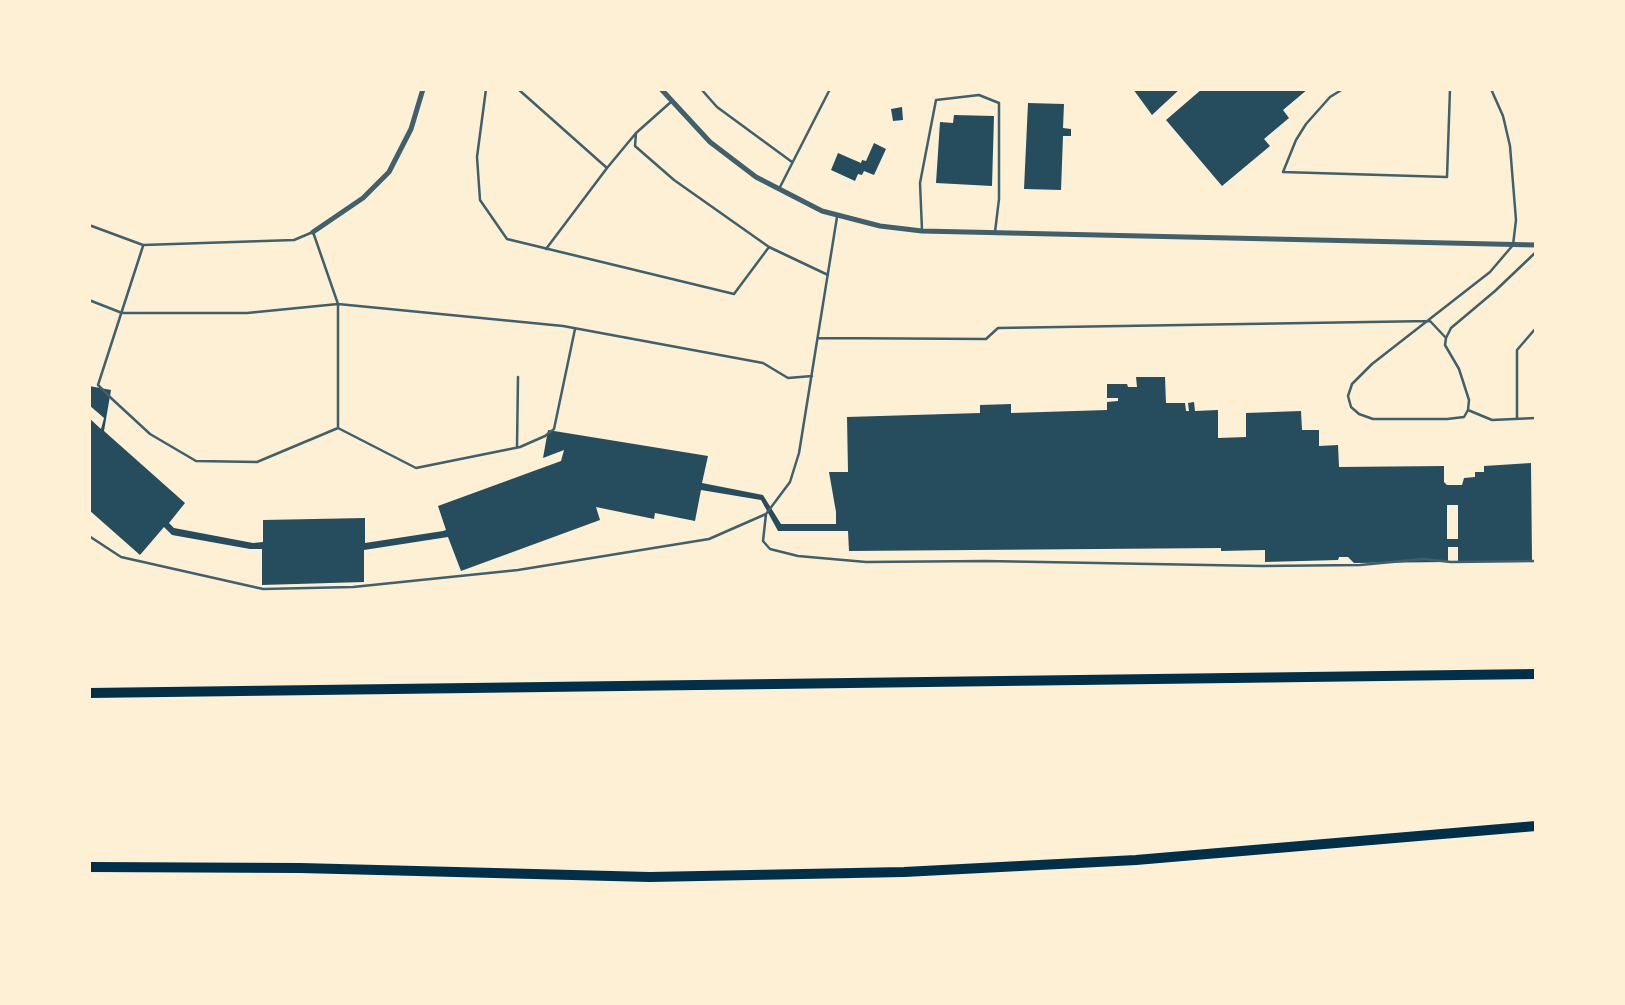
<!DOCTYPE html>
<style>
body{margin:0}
#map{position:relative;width:1625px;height:1005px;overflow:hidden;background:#fdf0d5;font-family:"Varela Round",sans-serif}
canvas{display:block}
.frame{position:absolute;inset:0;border:91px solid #fdf0d5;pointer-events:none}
</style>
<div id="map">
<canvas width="1625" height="1005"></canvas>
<div class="frame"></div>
</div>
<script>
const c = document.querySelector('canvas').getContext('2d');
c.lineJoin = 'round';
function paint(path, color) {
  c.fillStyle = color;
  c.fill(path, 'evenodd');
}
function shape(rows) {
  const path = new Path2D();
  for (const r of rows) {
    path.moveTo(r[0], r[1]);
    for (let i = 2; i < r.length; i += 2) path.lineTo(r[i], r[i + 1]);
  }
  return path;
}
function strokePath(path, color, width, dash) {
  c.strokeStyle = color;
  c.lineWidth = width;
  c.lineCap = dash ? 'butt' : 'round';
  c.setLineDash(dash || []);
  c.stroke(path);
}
const building = shape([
 [1133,89,1180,89,1152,115],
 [1202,89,1308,89,1283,110,1289,118,1264,139,1270,146,1222,186,1166,120],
 [1028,103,1064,104,1063,128,1071,129,1071,136,1063,136,1061,190,1024,189],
 [902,107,903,120,893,121,891,109],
 [954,115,994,116,992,186,936,183,940,122,953,123],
 [874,143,886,149,874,175,864,171,862,175,858,174,855,181,831,170,838,153,861,163,862,160,866,161],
 [1136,377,1165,377,1166,403,1185,403,1186,411,1189,411,1188,403,1194,402,1195,411,1218,410,1218,438,1246,437,1246,413,1301,411,1302,430,1319,430,1319,446,1338,445,1339,467,1444,466,1444,482,1447,485,1462,485,1464,478,1475,477,1475,472,1484,472,1484,466,1531,463,1532,562,1458,562,1458,547,1448,547,1448,562,1354,563,1348,557,1339,557,1338,560,1265,562,1265,550,1221,551,1221,548,849,551,848,531,778,531,761,500,701,490,695,521,655,513,654,519,596,507,600,520,461,571,448,537,364,550,364,582,262,585,262,549,250,549,172,535,164,527,140,555,89,510,89,418,101,429,104,418,89,405,89,386,111,390,104,431,185,503,169,523,174,528,253,543,263,542,263,520,365,518,365,543,443,531,446,530,438,506,561,461,564,450,543,458,548,430,708,456,702,483,763,495,781,524,836,524,836,512,829,472,848,472,847,417,980,413,980,405,1011,404,1011,413,1107,410,1107,402,1118,401,1118,398,1107,398,1107,384,1127,384,1128,387,1137,387],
 [1447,505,1458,505,1458,539,1447,539]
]);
const service = shape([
 [486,89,477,157,480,200,507,239,734,294,769,247],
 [518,89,607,168,636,133],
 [701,89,717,107,792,162],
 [1343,89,1330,97,1306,124,1296,140,1283,172,1447,177,1450,89],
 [1491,89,1503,116,1510,146,1516,220,1513,245,1490,272,1372,364,1352,384,1348,396,1351,407,1359,414,1373,419,1447,419,1464,417,1468,410,1469,400,1459,369,1445,345,1446,338,1451,328,1495,291,1536,252],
 [672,101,636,133,635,146,674,180,769,247,828,275],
 [779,189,830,89],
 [89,225,143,245,294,240,313,232,338,304,247,313,122,313,89,300],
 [922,230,920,183,936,100,979,95,999,103,999,199,995,232],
 [143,246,98,385,111,398,150,434,196,461,257,462,338,428],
 [546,249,607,168],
 [575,329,554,429,545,436,520,447,416,468,338,428,338,304,563,326,763,363,788,378,812,376],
 [818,338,986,339,998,328,1430,321,1446,338],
 [1468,410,1492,420,1536,418],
 [1517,419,1517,350,1536,328],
 [517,447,518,377],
 [766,514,763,541,770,549,798,556,866,562,986,561,1262,566,1360,565,1424,559,1451,562,1536,561],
 [89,536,121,557,263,589,353,587,518,570,709,539,766,514,790,482,799,453,837,217]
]);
const minor = shape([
 [661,89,710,142,756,177,822,211,880,226,922,231,1536,245],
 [313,232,363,198,389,172,411,129,423,89]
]);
const motorway = shape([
 [89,693,1536,674],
 [89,867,300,868,650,877,904,872,1136,860,1536,826]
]);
paint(building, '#264d5e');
strokePath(service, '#3f606c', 2.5);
strokePath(minor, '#3f606c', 5);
strokePath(motorway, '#003049', 10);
</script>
